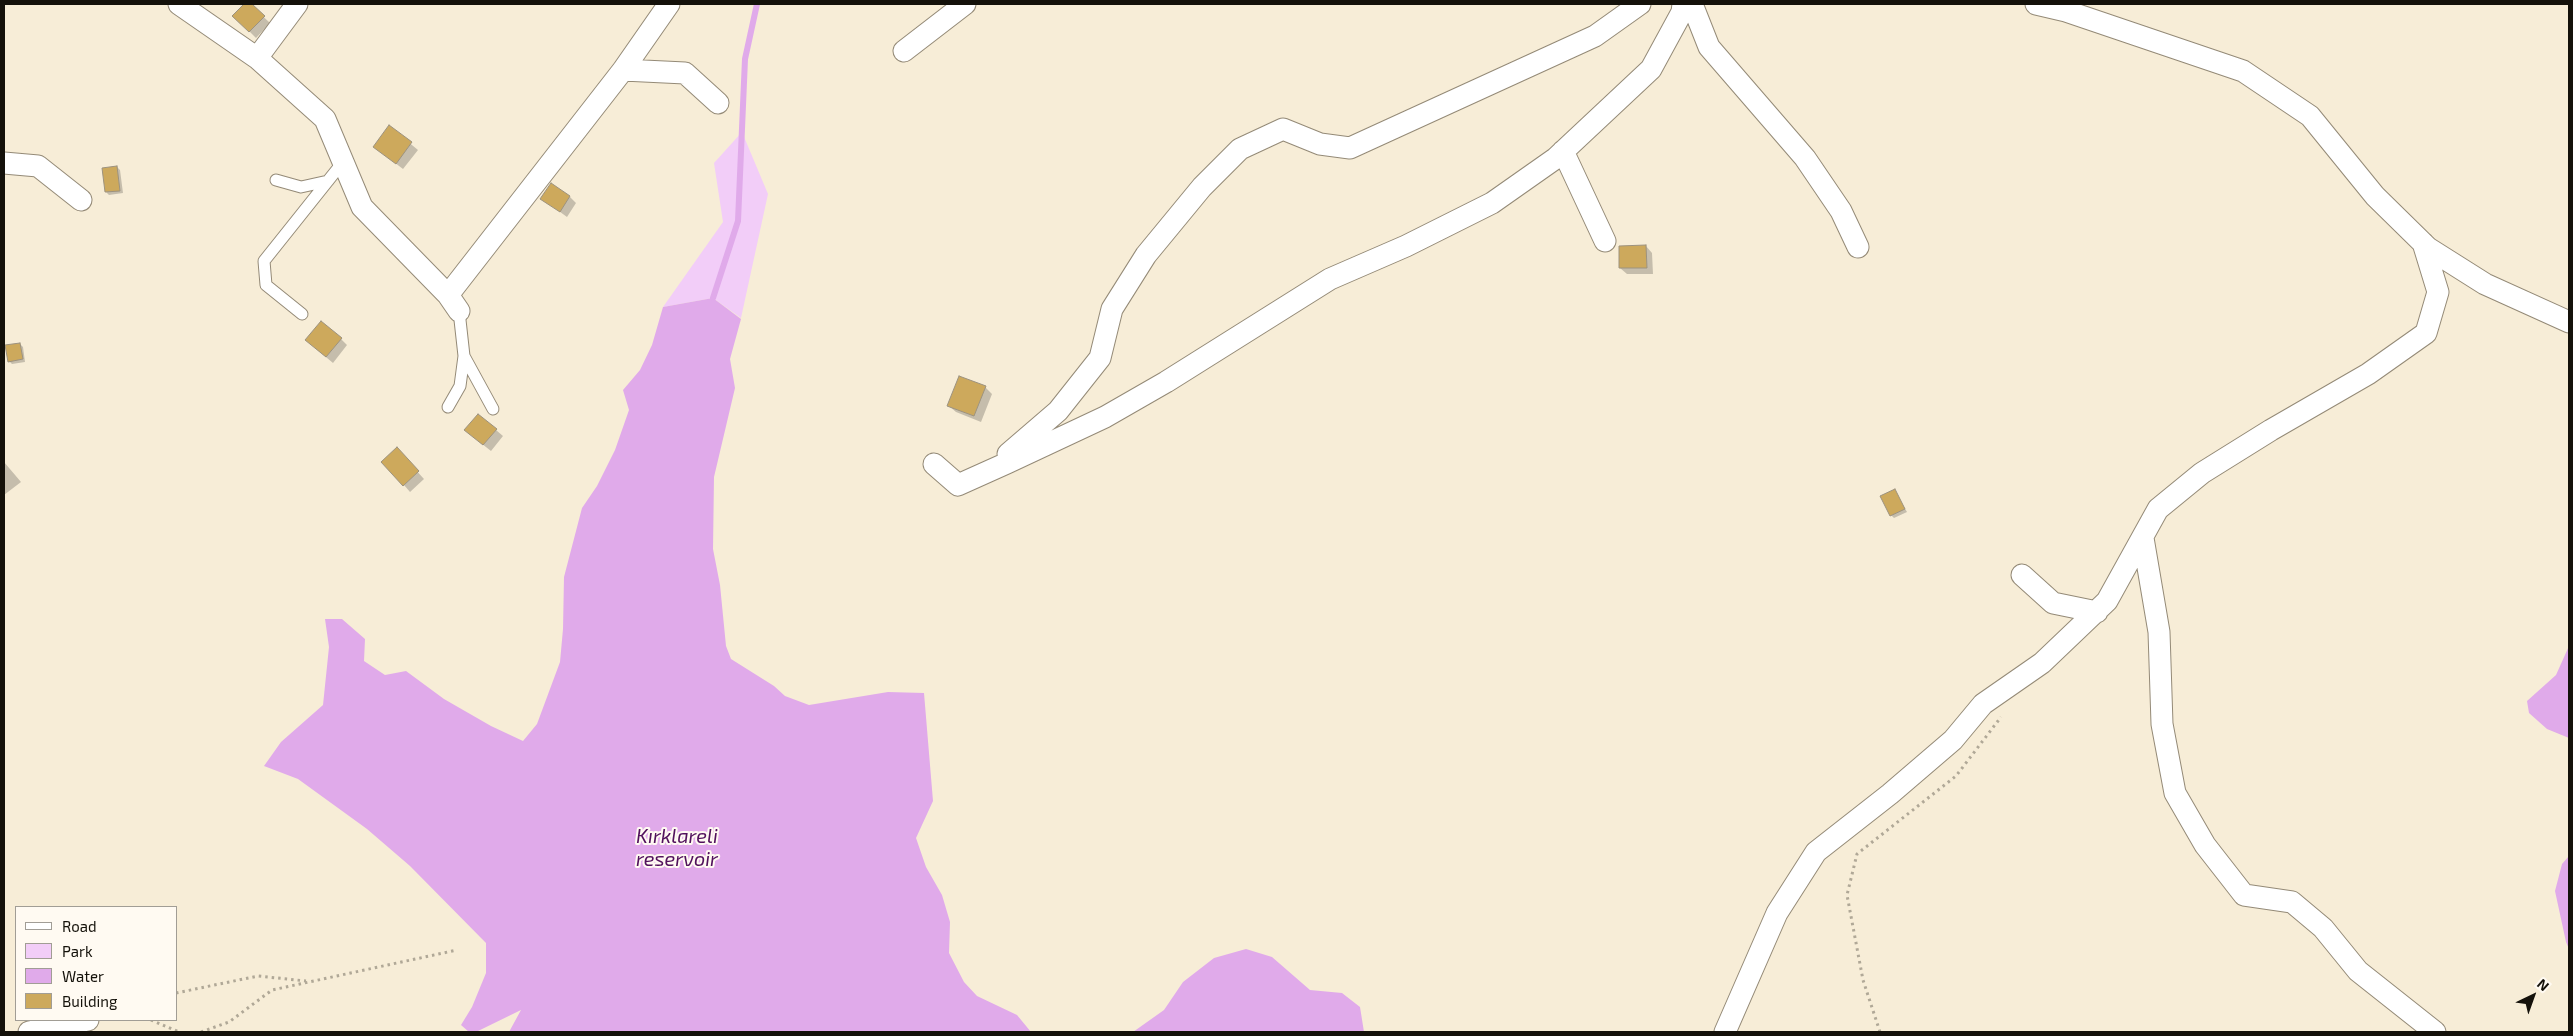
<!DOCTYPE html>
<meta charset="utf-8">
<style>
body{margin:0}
#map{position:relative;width:2573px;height:1036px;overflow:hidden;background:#f7edd7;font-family:"Exo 2",sans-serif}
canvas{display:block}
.frame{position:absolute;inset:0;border:5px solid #14110a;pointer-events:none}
.legend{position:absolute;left:15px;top:906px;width:162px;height:115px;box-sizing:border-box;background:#fffaf2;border:1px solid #a19d95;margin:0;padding:6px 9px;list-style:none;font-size:15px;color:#14110a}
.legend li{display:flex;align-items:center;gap:10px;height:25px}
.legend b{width:25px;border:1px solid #a19d95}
.north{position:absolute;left:2508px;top:971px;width:50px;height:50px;-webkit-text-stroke:4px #fffaf2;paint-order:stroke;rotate:42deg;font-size:14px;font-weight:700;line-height:20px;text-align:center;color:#14110a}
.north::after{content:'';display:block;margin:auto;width:18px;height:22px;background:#14110a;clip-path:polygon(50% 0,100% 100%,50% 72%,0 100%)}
</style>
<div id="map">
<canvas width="2573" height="1036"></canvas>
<div class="frame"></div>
<ul class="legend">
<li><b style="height:6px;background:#fff"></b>Road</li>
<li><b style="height:14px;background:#f2cdf8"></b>Park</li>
<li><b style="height:14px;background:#e0aaea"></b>Water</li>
<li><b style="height:14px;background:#cda95c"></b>Building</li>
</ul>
<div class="north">N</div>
</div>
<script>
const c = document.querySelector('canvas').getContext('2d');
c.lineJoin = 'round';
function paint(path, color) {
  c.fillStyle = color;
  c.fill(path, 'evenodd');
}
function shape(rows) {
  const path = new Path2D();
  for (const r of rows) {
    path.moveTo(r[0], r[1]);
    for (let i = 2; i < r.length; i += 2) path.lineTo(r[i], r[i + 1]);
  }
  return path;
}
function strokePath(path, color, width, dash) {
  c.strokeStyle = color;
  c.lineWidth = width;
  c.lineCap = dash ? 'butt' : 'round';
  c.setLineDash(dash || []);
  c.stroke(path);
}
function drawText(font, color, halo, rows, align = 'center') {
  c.font = font + ' "Exo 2",sans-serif';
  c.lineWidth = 4;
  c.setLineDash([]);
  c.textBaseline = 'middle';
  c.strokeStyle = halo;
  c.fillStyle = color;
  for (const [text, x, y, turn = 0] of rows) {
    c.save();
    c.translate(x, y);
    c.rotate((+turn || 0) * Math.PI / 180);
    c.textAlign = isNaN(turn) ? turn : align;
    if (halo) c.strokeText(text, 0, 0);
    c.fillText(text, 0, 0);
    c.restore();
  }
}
const green = shape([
 [742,132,768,194,741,318,713,298,663,307,723,222,714,163]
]);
const water = shape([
 [713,298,741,319,730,359,735,388,714,477,713,549,720,585,726,646,731,659,774,686,785,696,809,705,888,692,924,693,933,801,916,838,926,867,942,895,950,922,949,953,964,982,977,996,1017,1015,1031,1032,509,1032,521,1010,476,1032,469,1032,461,1025,472,1007,486,973,486,943,410,866,367,829,298,779,264,766,281,742,323,705,329,647,325,619,342,619,365,639,364,661,385,675,406,671,444,699,491,726,523,741,537,724,560,662,563,629,564,577,582,508,597,486,615,450,629,410,623,390,640,370,652,345,663,307],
 [2569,646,2569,738,2547,729,2529,713,2527,701,2556,675],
 [2569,856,2569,949,2566,942,2555,891,2562,864],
 [1246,949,1272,957,1310,990,1342,993,1360,1007,1364,1032,1133,1032,1164,1010,1183,982,1214,958]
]);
const shadow = shape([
 [245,4,250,4,270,23,256,38,234,16],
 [390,127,418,150,403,169,382,153],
 [117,167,120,170,123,193,109,195,106,192],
 [570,197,576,203,567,217,541,198],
 [1646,246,1652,253,1653,274,1627,274,1620,268],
 [341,339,347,345,333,363,314,347],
 [20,344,23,347,25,362,12,364,9,361],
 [985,387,992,394,981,422,956,412,949,406],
 [496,430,503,436,491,451,472,436],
 [403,456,424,479,410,492,404,485],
 [4,462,21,482,4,495],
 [1895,491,1907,512,1894,518,1891,515]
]);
const stream = shape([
 [713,298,738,221,745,59,757,4]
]);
const building = shape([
 [244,4,252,4,265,16,249,32,232,16,244,4],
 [389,125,412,142,396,164,373,147,389,125],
 [117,166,120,191,105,192,102,168,117,166],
 [551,183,570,196,560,212,540,199,551,183],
 [1646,245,1647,268,1619,268,1619,246,1646,245],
 [321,321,342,338,326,357,305,340,321,321],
 [20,343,23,359,8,362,5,345,20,343],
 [959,376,986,386,974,416,947,406,959,376],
 [478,414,497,429,483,445,464,430,478,414],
 [397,447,419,471,403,486,381,462,397,447],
 [1895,489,1905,509,1890,516,1880,496,1895,489]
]);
const path = shape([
 [176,993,258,976,306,981],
 [151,1020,179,1032],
 [201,1032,229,1022,272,990,457,950],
 [1880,1032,1863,980,1847,895,1857,854,1956,776,2001,717]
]);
const lane = shape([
 [276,180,301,187,328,181],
 [459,311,464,356,493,409],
 [302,314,266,285,264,261,343,162],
 [448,407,460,386,464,356]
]);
const street = shape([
 [179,4,257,58,325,119,362,207,448,295,459,311],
 [1692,4,1709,47,1805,158,1841,211,1858,247],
 [2036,4,2066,11,2243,71,2310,116,2375,196,2428,248,2485,284,2569,322],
 [904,51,965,4],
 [257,58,297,4],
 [623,70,685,73,718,103],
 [1563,151,1605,241],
 [4,163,38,166,81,200],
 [448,295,623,70,669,4],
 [1008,454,1058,411,1100,358,1112,309,1146,255,1202,187,1240,149,1283,129,1320,144,1350,148,1595,36,1640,4],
 [934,464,958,485,1007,463,1105,417,1166,382,1330,279,1406,246,1492,203,1556,158,1651,69,1682,12,1683,4],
 [2143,538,2159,632,2162,724,2175,793,2205,845,2244,895,2292,902,2323,928,2358,971,2435,1032],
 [2022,575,2053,603,2097,612],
 [29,1032,88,1020],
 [1725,1032,1777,913,1816,852,1890,794,1953,740,1983,704,2042,663,2107,601,2158,509,2202,473,2271,430,2368,374,2426,333,2438,292,2423,243]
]);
const waterNames = [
 ["Kırklareli",677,836],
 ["reservoir",677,859]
];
paint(green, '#f2cdf8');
paint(water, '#e0aaea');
paint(shadow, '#0003');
strokePath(stream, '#e0aaea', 6);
paint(building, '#cda95c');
strokePath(building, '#9c927f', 1);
strokePath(lane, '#948a77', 13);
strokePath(street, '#948a77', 23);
strokePath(path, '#b0a897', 3, [2.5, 4]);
strokePath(lane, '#fff', 11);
strokePath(street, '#fff', 21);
drawText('italic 20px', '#51105c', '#fffaf2', waterNames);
</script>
